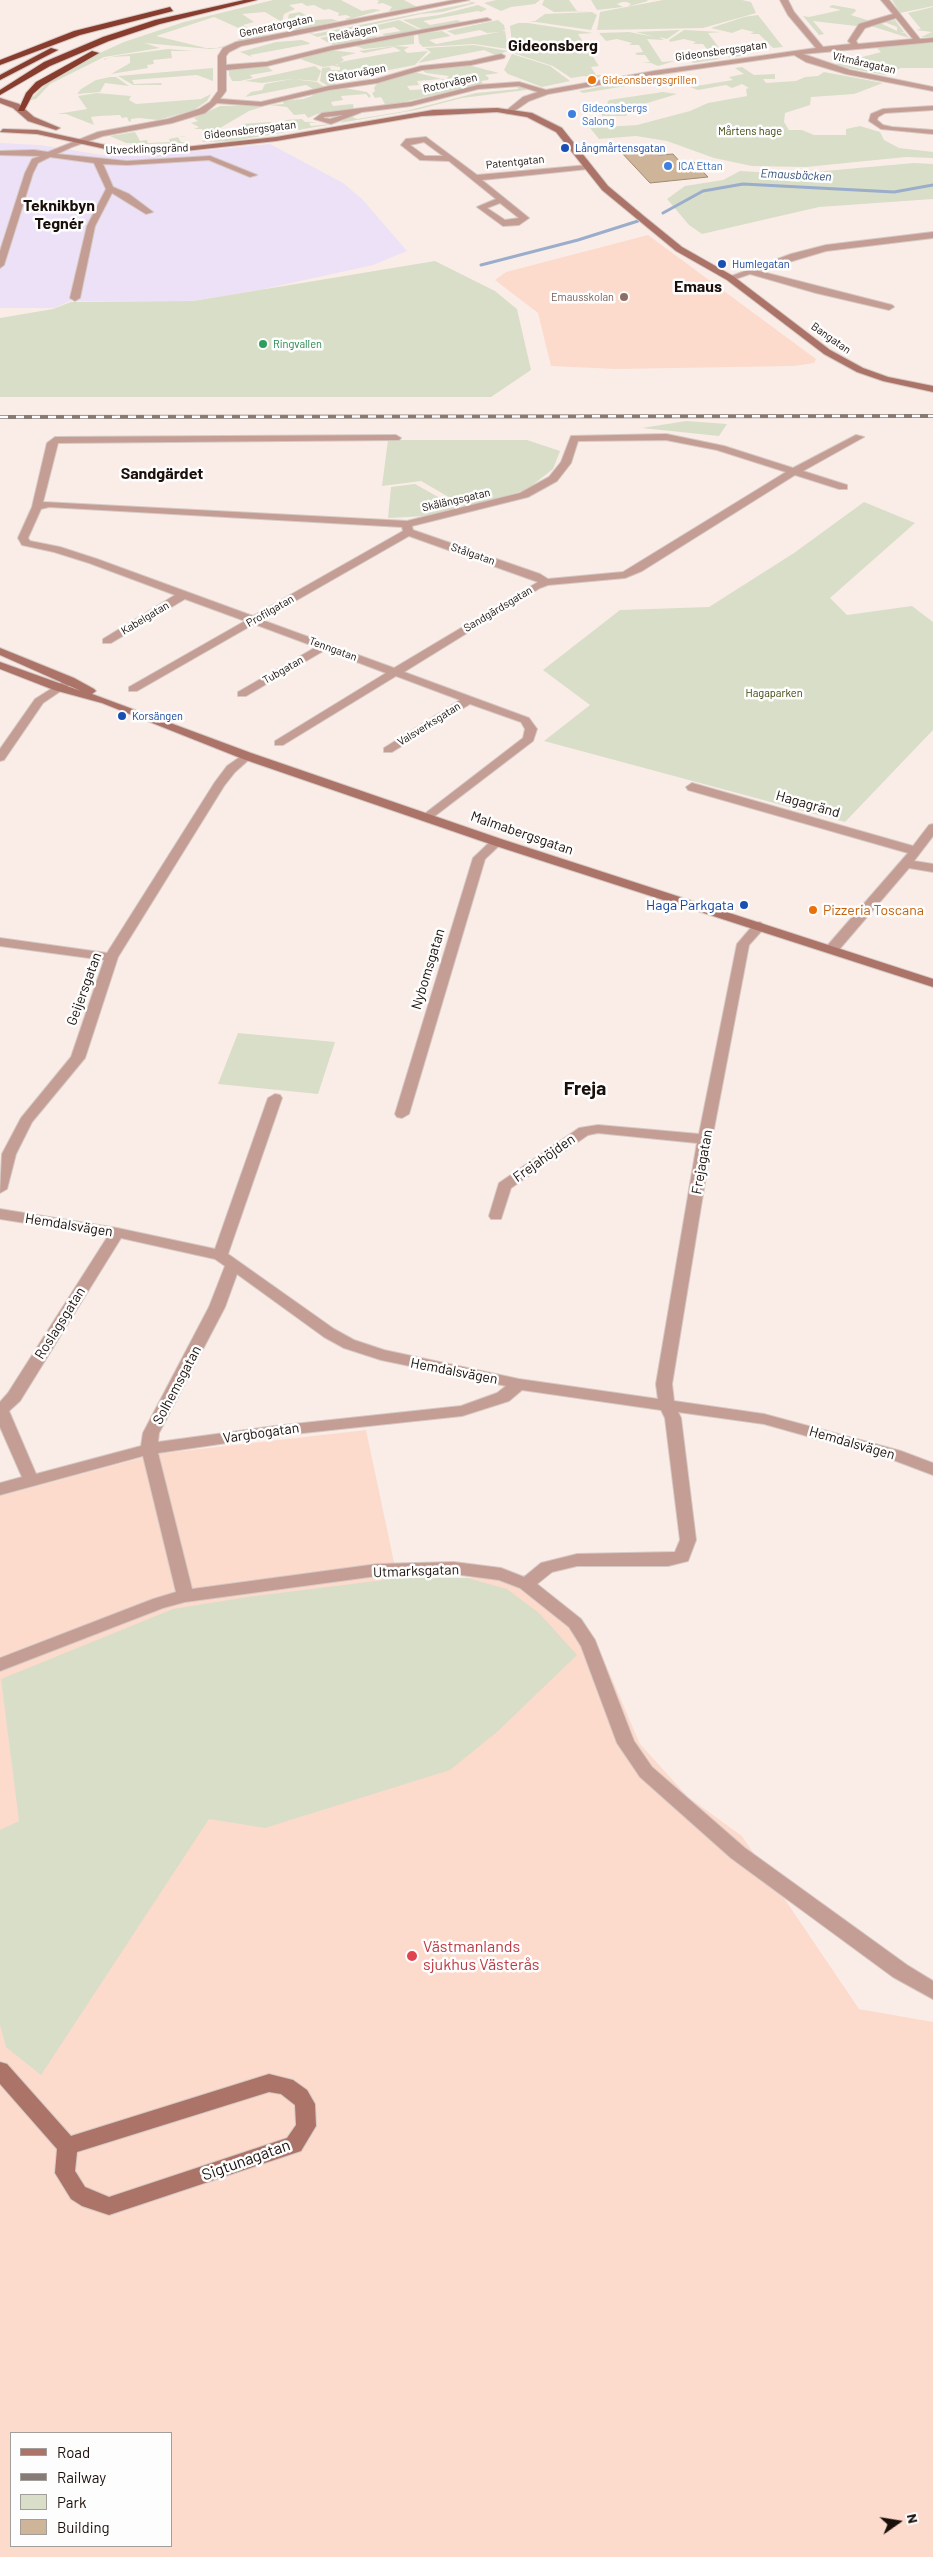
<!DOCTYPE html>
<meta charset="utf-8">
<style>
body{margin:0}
#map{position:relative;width:933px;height:2557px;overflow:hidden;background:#faede7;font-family:Barlow,sans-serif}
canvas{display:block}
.legend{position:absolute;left:10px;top:2432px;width:162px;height:115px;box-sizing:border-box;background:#fdfdfd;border:1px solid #a29e9c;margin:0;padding:6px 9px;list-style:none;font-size:15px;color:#1a0f0a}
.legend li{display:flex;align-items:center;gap:10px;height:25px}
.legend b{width:25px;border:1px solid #a29e9c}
.north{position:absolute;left:873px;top:2497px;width:50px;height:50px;-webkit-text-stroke:4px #fdfdfd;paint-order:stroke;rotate:77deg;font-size:14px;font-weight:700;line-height:20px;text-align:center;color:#1a0f0a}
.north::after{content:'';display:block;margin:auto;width:18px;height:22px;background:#1a0f0a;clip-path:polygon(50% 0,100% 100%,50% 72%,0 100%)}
</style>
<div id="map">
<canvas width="933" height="2557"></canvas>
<ul class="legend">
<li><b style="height:6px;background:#ac7468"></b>Road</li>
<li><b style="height:6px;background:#877b75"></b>Railway</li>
<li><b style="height:14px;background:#d9dec8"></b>Park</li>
<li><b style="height:14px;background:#ceb498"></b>Building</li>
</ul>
<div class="north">N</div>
</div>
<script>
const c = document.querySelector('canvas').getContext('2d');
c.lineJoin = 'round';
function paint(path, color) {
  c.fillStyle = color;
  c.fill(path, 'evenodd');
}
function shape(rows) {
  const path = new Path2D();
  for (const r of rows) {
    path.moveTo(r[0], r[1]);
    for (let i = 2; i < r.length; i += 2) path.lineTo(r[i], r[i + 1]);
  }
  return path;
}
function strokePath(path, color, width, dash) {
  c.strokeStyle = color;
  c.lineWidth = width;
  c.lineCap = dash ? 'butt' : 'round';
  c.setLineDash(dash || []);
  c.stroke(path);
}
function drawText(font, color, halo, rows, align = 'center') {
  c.font = font + ' Barlow,sans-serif';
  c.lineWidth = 5;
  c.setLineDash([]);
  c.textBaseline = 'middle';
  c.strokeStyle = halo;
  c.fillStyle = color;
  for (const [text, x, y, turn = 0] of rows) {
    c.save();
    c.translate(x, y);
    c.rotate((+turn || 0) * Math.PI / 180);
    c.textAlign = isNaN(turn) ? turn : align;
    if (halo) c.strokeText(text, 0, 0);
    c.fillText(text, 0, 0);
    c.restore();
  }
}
const commercial = shape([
 [0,143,40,145,109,156,149,156,270,144,343,183,362,199,407,251,373,265,259,290,191,301,70,301,54,308,0,308]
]);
const built = shape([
 [648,235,816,359,814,363,794,366,616,369,551,366,538,313,495,280,506,272],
 [366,1430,398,1581,526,1575,556,1599,594,1637,640,1744,688,1797,742,1836,859,2009,933,2022,933,2557,0,2557,0,1496,156,1454],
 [11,2433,171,2433,171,2546,11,2546]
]);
const green = shape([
 [273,0,341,0,362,11,373,9,381,10,347,20,345,19,351,17,346,15,338,16,339,13,329,9,324,10,314,5,307,6,302,3,289,5,295,9,284,14,282,22,265,12,242,14,254,22,243,25,256,33,268,35,239,41,237,40,254,35,214,17,156,36,206,48,217,48,231,44,220,48,210,49,144,43,160,48,104,57,50,84,36,99,30,100,47,83,91,57,124,42,184,22],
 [377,0,404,0,417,7,391,11,389,11,392,7,383,3,377,4,379,1],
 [496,0,540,0,535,4,511,7,501,11,484,3],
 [544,0,569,0,577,11,592,11,554,12,542,5],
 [591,0,647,0,648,1,630,6,628,6,631,4,627,2,622,2,617,4,623,7,597,10],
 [663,0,742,0,751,2,756,13,703,28,597,30,600,12],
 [892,0,933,0,933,6,900,13],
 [468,1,476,3,442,12,421,14,317,37,307,32,314,34,471,3],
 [478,5,487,9,481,12,478,11,423,21,430,25,457,20,464,23,425,31,403,20,439,15],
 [832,5,855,9,856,11,851,15,867,20,868,23,856,26,813,21,824,34,819,35,803,16,809,17,841,10,829,7],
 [933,7,933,37,921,37,932,32,916,30,921,29,908,13],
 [300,12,315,20,332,19,338,21,297,30,287,23,289,14],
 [592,12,597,15,591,30,529,21,535,21,545,14],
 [758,15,783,47,773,48,759,34,750,34,754,32,742,29,732,33,711,28,744,17],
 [399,20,422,31,388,37,382,34,401,31,394,27,338,38,342,40,332,43,375,36,380,38,336,47,320,38],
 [498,20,504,25,505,30,501,31,505,31,508,49,474,44,423,47,419,43,418,34,442,31,451,36,429,40,436,44,499,32,487,33,480,30,455,35,447,31],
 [895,20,904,32,900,32,905,33,909,38,871,26,880,23,897,31,897,27,884,22],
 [528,23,593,33,578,34,599,66,591,67,596,75,602,75,597,78,584,76,571,78,553,66,513,53,510,26,518,23],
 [680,30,667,39,659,37,664,40,647,39,662,62,675,61,658,66,651,63,642,63,650,62,645,55,637,55,635,53,643,52,639,45,629,45,632,43,617,39,606,41,599,33,629,32,655,37,636,32],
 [684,30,722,32,708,33,723,53,735,52,745,55,730,58,726,55,717,57,719,59,693,63,692,61,713,57,703,44,693,44,696,42,684,39,670,42,669,40],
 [414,34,414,44,364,49,353,45],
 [302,40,310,43,309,44,250,55,252,57,240,52,276,42],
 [933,43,933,68,901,68,885,75,832,65,881,52,875,46],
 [474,45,508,51,495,55,484,50,418,63,431,52,425,48],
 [395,46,409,47,404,50,407,53,428,51,415,65,342,79,346,81,339,80,332,82,336,84,345,84,330,87,320,81,322,68,330,67,331,70,340,70,340,67,333,66,345,61,401,51,394,47,364,53,359,51],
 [168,49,193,51,171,51,172,58,153,60,154,64,147,65,148,68,111,74,130,63,130,56,110,57,104,60,104,59,115,56],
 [331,50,356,53,341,57,344,60,337,65,323,67,300,59],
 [512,54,550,66,570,81,542,87,508,74,504,70],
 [265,65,273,71,250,75,253,78,240,81,232,81,229,75,229,70,235,68],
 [468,65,499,73,485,75,489,78,488,80,481,81,483,84,386,106,381,97,375,98,372,93,375,91,374,88,378,82,414,72,446,80,444,82,441,79,417,81,419,85,407,86,410,90,429,89,431,92,444,91,442,88,459,86,456,82,450,82,447,78,449,76,426,73,422,70],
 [315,66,321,71,317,81,291,79,262,83,245,81],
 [742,67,754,75,775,74,775,79,763,79,766,83,796,81,805,77,818,76,824,72,883,83,854,94,811,97,810,105,785,113,784,122,789,130,802,130,814,135,846,135,846,129,860,126,880,132,884,140,899,148,933,152,933,158,906,157,806,167,752,166,714,158,667,141,636,136,599,139,590,128,637,125,690,111,708,103,747,96,746,89,749,88,742,84,732,88,726,85,698,90,690,87,733,80,729,77,744,74,735,68],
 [213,68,213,81,197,75,132,80,134,84,161,83,162,85,133,85,118,76],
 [110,77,116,77,129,86,137,87,105,83,100,92,77,94,81,89,96,80],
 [648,77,657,81,583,93,579,91],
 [292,79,317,82,326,88,294,97,290,94,313,89,306,85,245,97,251,92,262,90,265,84],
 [517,86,526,88,526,90,462,98,416,110,233,141,203,142,202,141,209,139,202,129,194,129,199,127,191,123,198,121,194,118,220,106,261,105,265,106,249,111,220,128,216,133,217,136,244,132,241,124,271,122,274,125,287,124,285,120,302,119,305,122,318,122,309,123,311,126,340,123,350,116,357,119,406,111,476,93,518,89],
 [344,88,367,92,371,96,369,98,366,94,341,96,343,100,331,102,333,106,353,104,354,110,317,114,308,118,305,114,294,115,287,107,269,105,284,104,282,101,303,99,312,96,314,93],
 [663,92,677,94,631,108,626,116,602,116,600,106,605,107,609,100],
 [97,93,131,96,129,100,136,104,201,99,211,94,207,101,194,110,158,120,139,118,131,119,131,121,129,122,127,117,122,118,120,115,99,116,91,117,94,125,66,114,57,114,87,109,78,96],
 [135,132,140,141,147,140,148,143,170,142,169,139,183,136,187,136,178,137,181,142,190,143,146,144,126,143,110,136],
 [914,163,933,164,933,199,819,207,702,234,689,225,667,199,685,186,723,180,740,171,791,174],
 [435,261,495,291,517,309,531,370,491,397,0,397,0,318,53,309,71,302,193,301],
 [686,421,727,424,719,436,642,428],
 [388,440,527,440,560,451,553,469,526,490,466,507,421,481,382,486],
 [415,484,458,508,427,516,388,518,391,487],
 [864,502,915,523,830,598,847,615,912,606,933,622,933,730,845,822,544,741,590,705,543,670,620,610,709,607,794,553],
 [238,1033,335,1042,318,1094,218,1084],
 [400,1578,467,1578,507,1589,539,1613,577,1655,497,1732,450,1770,265,1828,209,1819,41,2075,6,2047,0,2025,0,1830,19,1821,1,1679,173,1609,247,1597]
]);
const stream = shape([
 [663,213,703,191,743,184,894,192,933,185],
 [481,265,578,240,638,221]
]);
const building = shape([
 [652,149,659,155,673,154,681,163,693,161,708,177,650,183,621,152,652,149]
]);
const street = shape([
 [454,0,469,0,241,46,229,52,226,56,226,65,267,62,332,46,487,18,491,20,332,50,267,66,226,70,226,91,220,99,261,102,329,86,376,79,421,66,471,61,501,54,505,56,504,58,471,65,422,70,377,83,329,90,261,106,217,103,205,113,172,123,103,136,72,147,57,154,127,161,210,156,257,175,250,177,209,160,127,165,103,164,113,187,129,194,153,212,146,214,112,193,95,226,80,298,75,301,70,298,87,226,106,189,94,163,50,157,38,163,33,173,4,265,0,268,0,251,25,173,32,159,40,156,0,155,0,151,34,150,48,152,98,132,168,119,199,109,210,102,218,91,218,56,223,48,236,42,454,0],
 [780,0,788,0,794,12,823,47,851,44,848,41,859,24,893,14,881,0,889,0,920,39,933,38,933,42,803,54,850,70,933,87,933,91,846,74,806,62,794,55,654,75,548,94,529,101,510,114,507,114,507,110,523,97,538,92,519,86,478,89,411,106,362,112,331,124,314,119,322,113,411,102,478,85,519,82,546,90,654,71,816,48,788,15,780,0],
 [896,18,913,39,858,44,856,41,865,28,896,18],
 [343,115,330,119,324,118,324,117,343,115],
 [933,106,933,110,885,113,878,117,877,120,883,125,892,127,933,130,933,134,881,129,869,121,871,114,883,109,933,106],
 [426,137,477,175,588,165,592,167,588,169,482,180,529,218,519,225,503,226,477,207,496,199,449,161,420,160,401,145,406,139,426,137],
 [424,142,443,156,425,156,410,145,424,142],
 [500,203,519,218,505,220,487,208,500,203],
 [933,232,933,238,826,251,759,271,892,305,894,307,889,310,816,293,750,274,730,281,726,278,791,254,826,245,933,232],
 [666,434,724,446,793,468,856,435,864,437,803,471,847,485,847,489,839,489,795,475,642,571,625,578,548,585,540,588,404,672,529,718,537,729,533,741,427,822,421,818,423,815,523,738,525,729,521,722,470,704,392,752,384,752,384,748,460,700,396,676,283,745,275,745,275,741,386,673,325,650,246,696,238,696,238,692,316,647,254,624,137,691,129,691,129,687,245,621,185,599,111,643,103,643,103,639,175,595,89,563,54,552,22,545,18,538,32,507,47,443,55,437,396,435,401,438,399,440,58,443,43,502,407,521,520,493,549,477,561,462,571,436,666,434],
 [666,440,717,450,786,472,623,572,548,579,540,574,413,530,412,526,528,497,557,481,571,463,578,441,666,440],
 [49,507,402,527,403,531,253,616,97,559,60,547,30,541,28,538,41,509,49,507],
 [409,536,538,582,394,668,262,620,409,536],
 [70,677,76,680,74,682,43,703,4,760,0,761,0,749,35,699,70,677],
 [247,752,253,756,235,772,224,786,118,957,85,1058,32,1122,16,1154,7,1189,0,1193,2,1154,21,1118,71,1057,104,960,0,946,0,938,107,953,215,782,227,766,247,752],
 [692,783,913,846,929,825,933,824,933,836,914,861,933,864,933,872,909,868,837,952,827,952,826,949,827,946,908,853,688,790,686,787,692,783],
 [497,838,503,842,485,859,409,1114,402,1118,397,1117,395,1114,473,858,493,839,497,838],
 [760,922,766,926,749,945,712,1139,672,1384,674,1401,764,1414,901,1451,933,1463,933,1475,896,1461,764,1424,678,1412,681,1418,696,1540,688,1561,668,1566,577,1566,552,1572,537,1584,581,1619,595,1640,634,1741,652,1767,745,1848,907,1965,933,1981,933,1999,893,1977,731,1858,640,1777,617,1743,581,1646,569,1627,520,1588,499,1580,454,1574,377,1576,185,1602,163,1608,0,1671,0,1658,153,1599,176,1592,143,1456,0,1495,0,1483,22,1477,0,1427,0,1402,8,1393,108,1236,0,1219,0,1209,117,1228,215,1249,268,1098,275,1094,280,1095,282,1098,228,1254,334,1329,354,1340,384,1350,519,1379,658,1399,656,1384,697,1143,598,1133,588,1135,511,1188,501,1219,491,1219,489,1216,499,1183,579,1128,598,1125,699,1134,737,944,755,923,760,922],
 [121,1238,215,1259,225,1266,209,1307,143,1433,141,1446,36,1474,9,1411,20,1401,121,1238],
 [237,1274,324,1337,344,1348,381,1360,506,1386,497,1393,461,1406,275,1426,158,1442,159,1433,225,1307,237,1274],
 [522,1390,661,1410,665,1418,680,1540,675,1552,577,1554,541,1563,524,1577,501,1568,454,1562,377,1564,192,1589,158,1453,275,1436,462,1416,509,1401,522,1390]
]);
const secondary = shape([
 [0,98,19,104,34,117,60,128,56,130,28,121,13,108,0,103,0,98],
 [497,108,532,113,562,128,608,186,645,217,682,247,733,276,830,350,863,368,888,377,933,386,933,392,883,381,857,372,824,354,727,280,676,251,602,190,556,132,527,117,497,112,422,116,276,141,185,151,124,153,37,134,0,132,3,129,37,130,124,149,185,147,276,137,433,110,497,108],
 [0,648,74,678,94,689,96,691,92,694,251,753,501,839,933,979,933,987,493,845,243,759,102,703,54,690,0,669,0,662,81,691,0,655,0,648],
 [0,2062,7,2064,71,2136,269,2074,293,2080,307,2090,315,2104,316,2126,301,2151,109,2215,82,2206,71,2199,55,2173,57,2149,0,2084,0,2062],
 [269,2092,281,2094,295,2105,296,2125,287,2138,109,2197,85,2187,75,2171,77,2152,269,2092]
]);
const highway = shape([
 [244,0,257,0,160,24,109,41,50,66,0,95,0,90,44,62,103,37,155,20,244,0],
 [170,7,173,11,80,35,0,65,0,60,74,31,170,7],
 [51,48,58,50,0,80,0,75,51,48],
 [92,51,99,53,42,86,33,94,24,111,18,111,26,93,36,82,92,51]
]);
const rail = shape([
 [0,417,933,416]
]);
const markers = [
 [592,80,5,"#e8710a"],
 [572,114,5,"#3f7fe0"],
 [565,148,5,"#1a4fb4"],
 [668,166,5,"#3f7fe0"],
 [722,264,5,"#1a4fb4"],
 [624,297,5,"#8d6e63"],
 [263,344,5,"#2e9e5b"],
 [122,716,5,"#1a4fb4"],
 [744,905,5,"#1a4fb4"],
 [813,910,5,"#e8710a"],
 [412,1956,6,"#e0444e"]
];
const farStreetnames = [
 ["Generatorgatan",276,26,-12],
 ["Relävägen",353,33,-11],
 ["Gideonsbergsgatan",721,51,-8],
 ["Vitmåragatan",864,63,13],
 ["Statorvägen",357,73,-10],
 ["Rotorvägen",450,83,-13],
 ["Gideonsbergsgatan",250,130,-7],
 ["Utvecklingsgränd",147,149,-2],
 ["Patentgatan",515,162,-6],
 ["Bangatan",831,338,35],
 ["Skälängsgatan",456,500,-13],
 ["Stålgatan",473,554,19],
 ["Sandgärdsgatan",498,609,-31],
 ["Profilgatan",270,611,-30],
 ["Kabelgatan",145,618,-31],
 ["Tenngatan",333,649,20],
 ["Tubgatan",283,670,-30],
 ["Valsverksgatan",429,724,-32]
];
const farFoodnames = [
 ["Gideonsbergsgrillen",602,80]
];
const farShopnames = [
 ["Gideonsbergs",582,108],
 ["Salong",582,121],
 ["ICA Ettan",678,166]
];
const farParknames = [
 ["Mårtens hage",750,131],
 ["Hagaparken",774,693]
];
const farTransitnames = [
 ["Långmårtensgatan",575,148],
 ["Humlegatan",732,264],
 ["Korsängen",132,716]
];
const farEducationnames = [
 ["Emausskolan",614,297]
];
const farLeisurenames = [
 ["Ringvallen",273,344]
];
const farWaternames = [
 ["Emausbäcken",796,175,3]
];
const streetNames = [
 ["Hagagränd",808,804,16],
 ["Malmabergsgatan",522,833,19],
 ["Nybomsgatan",428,969,-73],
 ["Geijersgatan",84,989,-70],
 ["Frejahöjden",544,1158,-35],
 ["Frejagatan",702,1162,-80],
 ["Hemdalsvägen",69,1225,9],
 ["Roslagsgatan",60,1323,-58],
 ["Hemdalsvägen",454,1371,11],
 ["Solhemsgatan",177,1385,-62],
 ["Vargbogatan",261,1433,-8],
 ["Hemdalsvägen",852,1443,16],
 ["Utmarksgatan",416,1571,-2]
];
const transitNames = [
 ["Haga Parkgata",734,905]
];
const foodNames = [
 ["Pizzeria Toscana",823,910]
];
const farDistrictnames = [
 ["Gideonsberg",553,46],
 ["Teknikbyn",59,206],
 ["Tegnér",59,224],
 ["Emaus",698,287],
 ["Sandgärdet",162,474]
];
const nearHealthnames = [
 ["Västmanlands",423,1947],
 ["sjukhus Västerås",423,1965]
];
const nearStreetnames = [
 ["Sigtunagatan",246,2160,-20]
];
const districtNames = [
 ["Freja",585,1089]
];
paint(commercial, '#ece1f6');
paint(built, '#fcdbcd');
paint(green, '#d9dec8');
strokePath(stream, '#9aadcb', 3);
paint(building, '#ceb498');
strokePath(building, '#9f8b73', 1);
strokePath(street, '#d6c9c4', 2);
strokePath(secondary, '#d6c9c4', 2);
strokePath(highway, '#d6c9c4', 2);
paint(street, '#c49d94');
paint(secondary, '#ac7468');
paint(highway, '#883c2d');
strokePath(rail, '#877b75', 4);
strokePath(rail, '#fdfdfd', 2.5, [8]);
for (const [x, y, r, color] of markers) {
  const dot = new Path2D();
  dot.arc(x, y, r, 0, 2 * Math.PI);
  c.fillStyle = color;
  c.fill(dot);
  strokePath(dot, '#fdfdfd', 2);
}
drawText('11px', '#1a0f0a', '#fdfdfd', farStreetnames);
drawText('11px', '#c56008', '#fdfdfd', farFoodnames, 'left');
drawText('11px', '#366cbe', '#fdfdfd', farShopnames, 'left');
drawText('11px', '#3b4307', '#fdfdfd', farParknames);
drawText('11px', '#164399', '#fdfdfd', farTransitnames, 'left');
drawText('11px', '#785e54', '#fdfdfd', farEducationnames, 'right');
drawText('11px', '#27864d', '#fdfdfd', farLeisurenames, 'left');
drawText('italic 12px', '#37537e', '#fdfdfd', farWaternames);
drawText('14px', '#1a0f0a', '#fdfdfd', streetNames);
drawText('14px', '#164399', '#fdfdfd', transitNames, 'right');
drawText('14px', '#c56008', '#fdfdfd', foodNames, 'left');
drawText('bold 16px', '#1a0f0a', '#fdfdfd', farDistrictnames);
drawText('16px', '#be3a42', '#fdfdfd', nearHealthnames, 'left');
drawText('16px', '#1a0f0a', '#fdfdfd', nearStreetnames);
drawText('bold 19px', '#1a0f0a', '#fdfdfd', districtNames);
</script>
